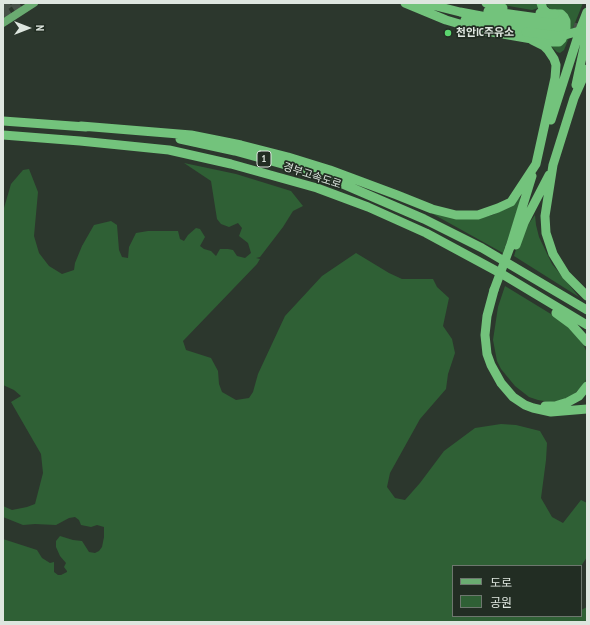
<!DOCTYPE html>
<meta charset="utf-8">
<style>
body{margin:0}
#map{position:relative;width:590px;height:625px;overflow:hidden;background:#2c372d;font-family:"PT Sans Narrow","Noto Sans KR",sans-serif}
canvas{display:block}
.frame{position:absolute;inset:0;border:4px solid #dee6df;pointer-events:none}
.legend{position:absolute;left:452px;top:565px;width:130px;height:52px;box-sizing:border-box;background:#222d23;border:1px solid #6d776e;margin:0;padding:5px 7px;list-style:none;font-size:12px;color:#dee6df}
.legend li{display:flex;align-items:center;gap:8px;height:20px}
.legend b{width:20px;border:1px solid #6d776e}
.north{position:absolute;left:8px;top:8px;width:40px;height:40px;-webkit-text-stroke:3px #222d23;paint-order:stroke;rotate:90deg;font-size:11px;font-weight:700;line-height:16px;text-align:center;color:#dee6df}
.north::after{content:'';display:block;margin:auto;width:14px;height:18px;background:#dee6df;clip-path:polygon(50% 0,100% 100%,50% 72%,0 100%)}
</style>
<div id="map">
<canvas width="590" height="625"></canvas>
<div class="frame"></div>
<ul class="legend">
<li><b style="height:5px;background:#6aac71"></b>도로</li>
<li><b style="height:11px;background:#2f6035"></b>공원</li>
</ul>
<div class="north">N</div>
</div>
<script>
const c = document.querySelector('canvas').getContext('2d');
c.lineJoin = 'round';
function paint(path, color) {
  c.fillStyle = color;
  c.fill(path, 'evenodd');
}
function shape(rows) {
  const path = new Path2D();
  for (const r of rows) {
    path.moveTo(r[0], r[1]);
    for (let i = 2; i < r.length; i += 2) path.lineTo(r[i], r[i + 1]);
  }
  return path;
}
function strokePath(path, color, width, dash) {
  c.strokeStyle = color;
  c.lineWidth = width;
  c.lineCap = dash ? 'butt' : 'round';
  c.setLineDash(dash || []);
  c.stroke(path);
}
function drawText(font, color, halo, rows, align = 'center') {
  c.font = font + ' "PT Sans Narrow","Noto Sans KR",sans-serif';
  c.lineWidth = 3.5;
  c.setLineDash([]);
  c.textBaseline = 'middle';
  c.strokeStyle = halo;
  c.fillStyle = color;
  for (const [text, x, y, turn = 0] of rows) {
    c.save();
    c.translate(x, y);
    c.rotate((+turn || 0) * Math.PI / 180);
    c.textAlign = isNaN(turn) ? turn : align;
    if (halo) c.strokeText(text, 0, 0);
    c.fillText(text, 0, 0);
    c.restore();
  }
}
const green = shape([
 [491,3,538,3,539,8,532,10],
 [545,3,583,3,564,50,560,53,557,52,550,45,550,9],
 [184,163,236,174,291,191,303,206,293,211,283,227,260,257,256,258,260,259,257,264,183,341,186,350,211,358,218,371,219,384,222,392,236,400,249,398,253,392,258,374,285,316,322,276,356,253,389,273,402,279,433,279,437,287,449,298,443,326,452,339,455,353,448,374,446,389,420,419,390,473,387,487,395,498,405,500,420,483,444,451,475,428,501,424,516,425,540,431,547,443,546,460,541,498,552,517,563,523,581,500,587,503,587,557,581,566,453,566,453,616,581,616,581,610,587,607,587,622,3,622,3,539,37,550,42,558,50,563,54,562,54,572,58,575,61,575,67,572,67,571,64,567,66,563,60,556,56,547,56,541,60,536,73,540,82,541,89,552,95,553,99,551,102,547,104,537,104,527,97,525,91,527,81,525,79,520,75,517,69,518,56,525,35,524,23,525,3,517,3,506,12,510,27,507,35,504,43,473,41,454,11,402,21,396,14,390,3,385,3,218,4,208,11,184,23,170,29,169,38,192,34,236,39,253,49,266,62,274,74,270,75,263,82,246,94,225,111,221,117,225,119,250,122,257,128,258,129,247,136,233,148,231,178,231,180,239,184,241,188,235,196,228,200,229,205,237,200,246,204,249,211,251,216,256,220,249,228,249,233,250,237,256,245,258,251,253,248,243,239,236,242,228,238,223,229,227,221,224,217,219,211,181],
 [520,198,521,200,503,253,424,209,484,217,493,215,506,207,517,199],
 [535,215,536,225,539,237,552,264,579,297,514,256,520,236],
 [505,286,564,322,579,338,584,346,587,353,587,378,583,385,575,393,563,401,550,402,538,400,529,397,515,386,501,369,497,361,493,340,498,307]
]);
const majorTunnel = shape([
 [3,8,10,3],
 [3,15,21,3],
 [562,23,586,30]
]);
const major = shape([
 [3,23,34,3]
]);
const highway = shape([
 [405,3,446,20,480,30,549,42,559,42,562,39,566,28,566,21,564,17,561,14,555,14],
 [424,3,460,12,513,22,560,29],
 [486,3,494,6,503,8],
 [541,3,543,9,552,17],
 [488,11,538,18,562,23],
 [465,20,526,32],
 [587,69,574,98,553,165,545,216,546,233,553,254,566,275,587,296],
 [576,85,587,34],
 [551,120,580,30,587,12],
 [3,121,86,127],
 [81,126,191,135,241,145,288,157,330,170,397,195,432,209,456,215,478,215,498,208,511,202,536,164,555,78,556,65,554,59,548,50,544,46,532,40],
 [3,135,80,141,169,150,231,164,317,188,368,207,426,233,502,274,587,325],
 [180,139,235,151,322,175,424,219,482,248,587,310],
 [516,245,524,223,549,175],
 [510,247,532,176],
 [494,290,487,316,485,335,487,354,491,365,501,383,513,397,525,405,533,408,551,412,587,409],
 [556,313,571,324,587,342],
 [545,406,555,406,568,402,579,396,587,386]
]);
const highwayBridge = shape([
 [540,13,555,14],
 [526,32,559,36,565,35,587,29],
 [494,290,510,247]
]);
const markers = [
 [448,33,4,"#5bd56e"]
];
const shields = [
 [264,159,14]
];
const shieldNames = [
 ["1",264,159]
];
const poiNames = [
 ["천안IC주유소",456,33]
];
const streetNames = [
 ["경부고속도로",312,176,18]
];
paint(green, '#2f6035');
strokePath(majorTunnel, '#475148', 8, [8, 4]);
strokePath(major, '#6aac71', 8);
strokePath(highway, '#73c37c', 9);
strokePath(highwayBridge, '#73c37c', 9);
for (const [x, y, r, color] of markers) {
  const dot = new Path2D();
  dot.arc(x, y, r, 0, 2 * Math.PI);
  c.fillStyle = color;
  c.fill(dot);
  strokePath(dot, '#222d23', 1.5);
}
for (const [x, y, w] of shields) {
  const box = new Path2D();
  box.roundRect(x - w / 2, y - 8, w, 16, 3);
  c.fillStyle = '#222d23';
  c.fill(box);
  strokePath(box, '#dee6df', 1);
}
drawText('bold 10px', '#dee6df', null, shieldNames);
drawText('bold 11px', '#dee6df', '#222d23', poiNames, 'left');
drawText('11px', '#dee6df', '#222d23', streetNames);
</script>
